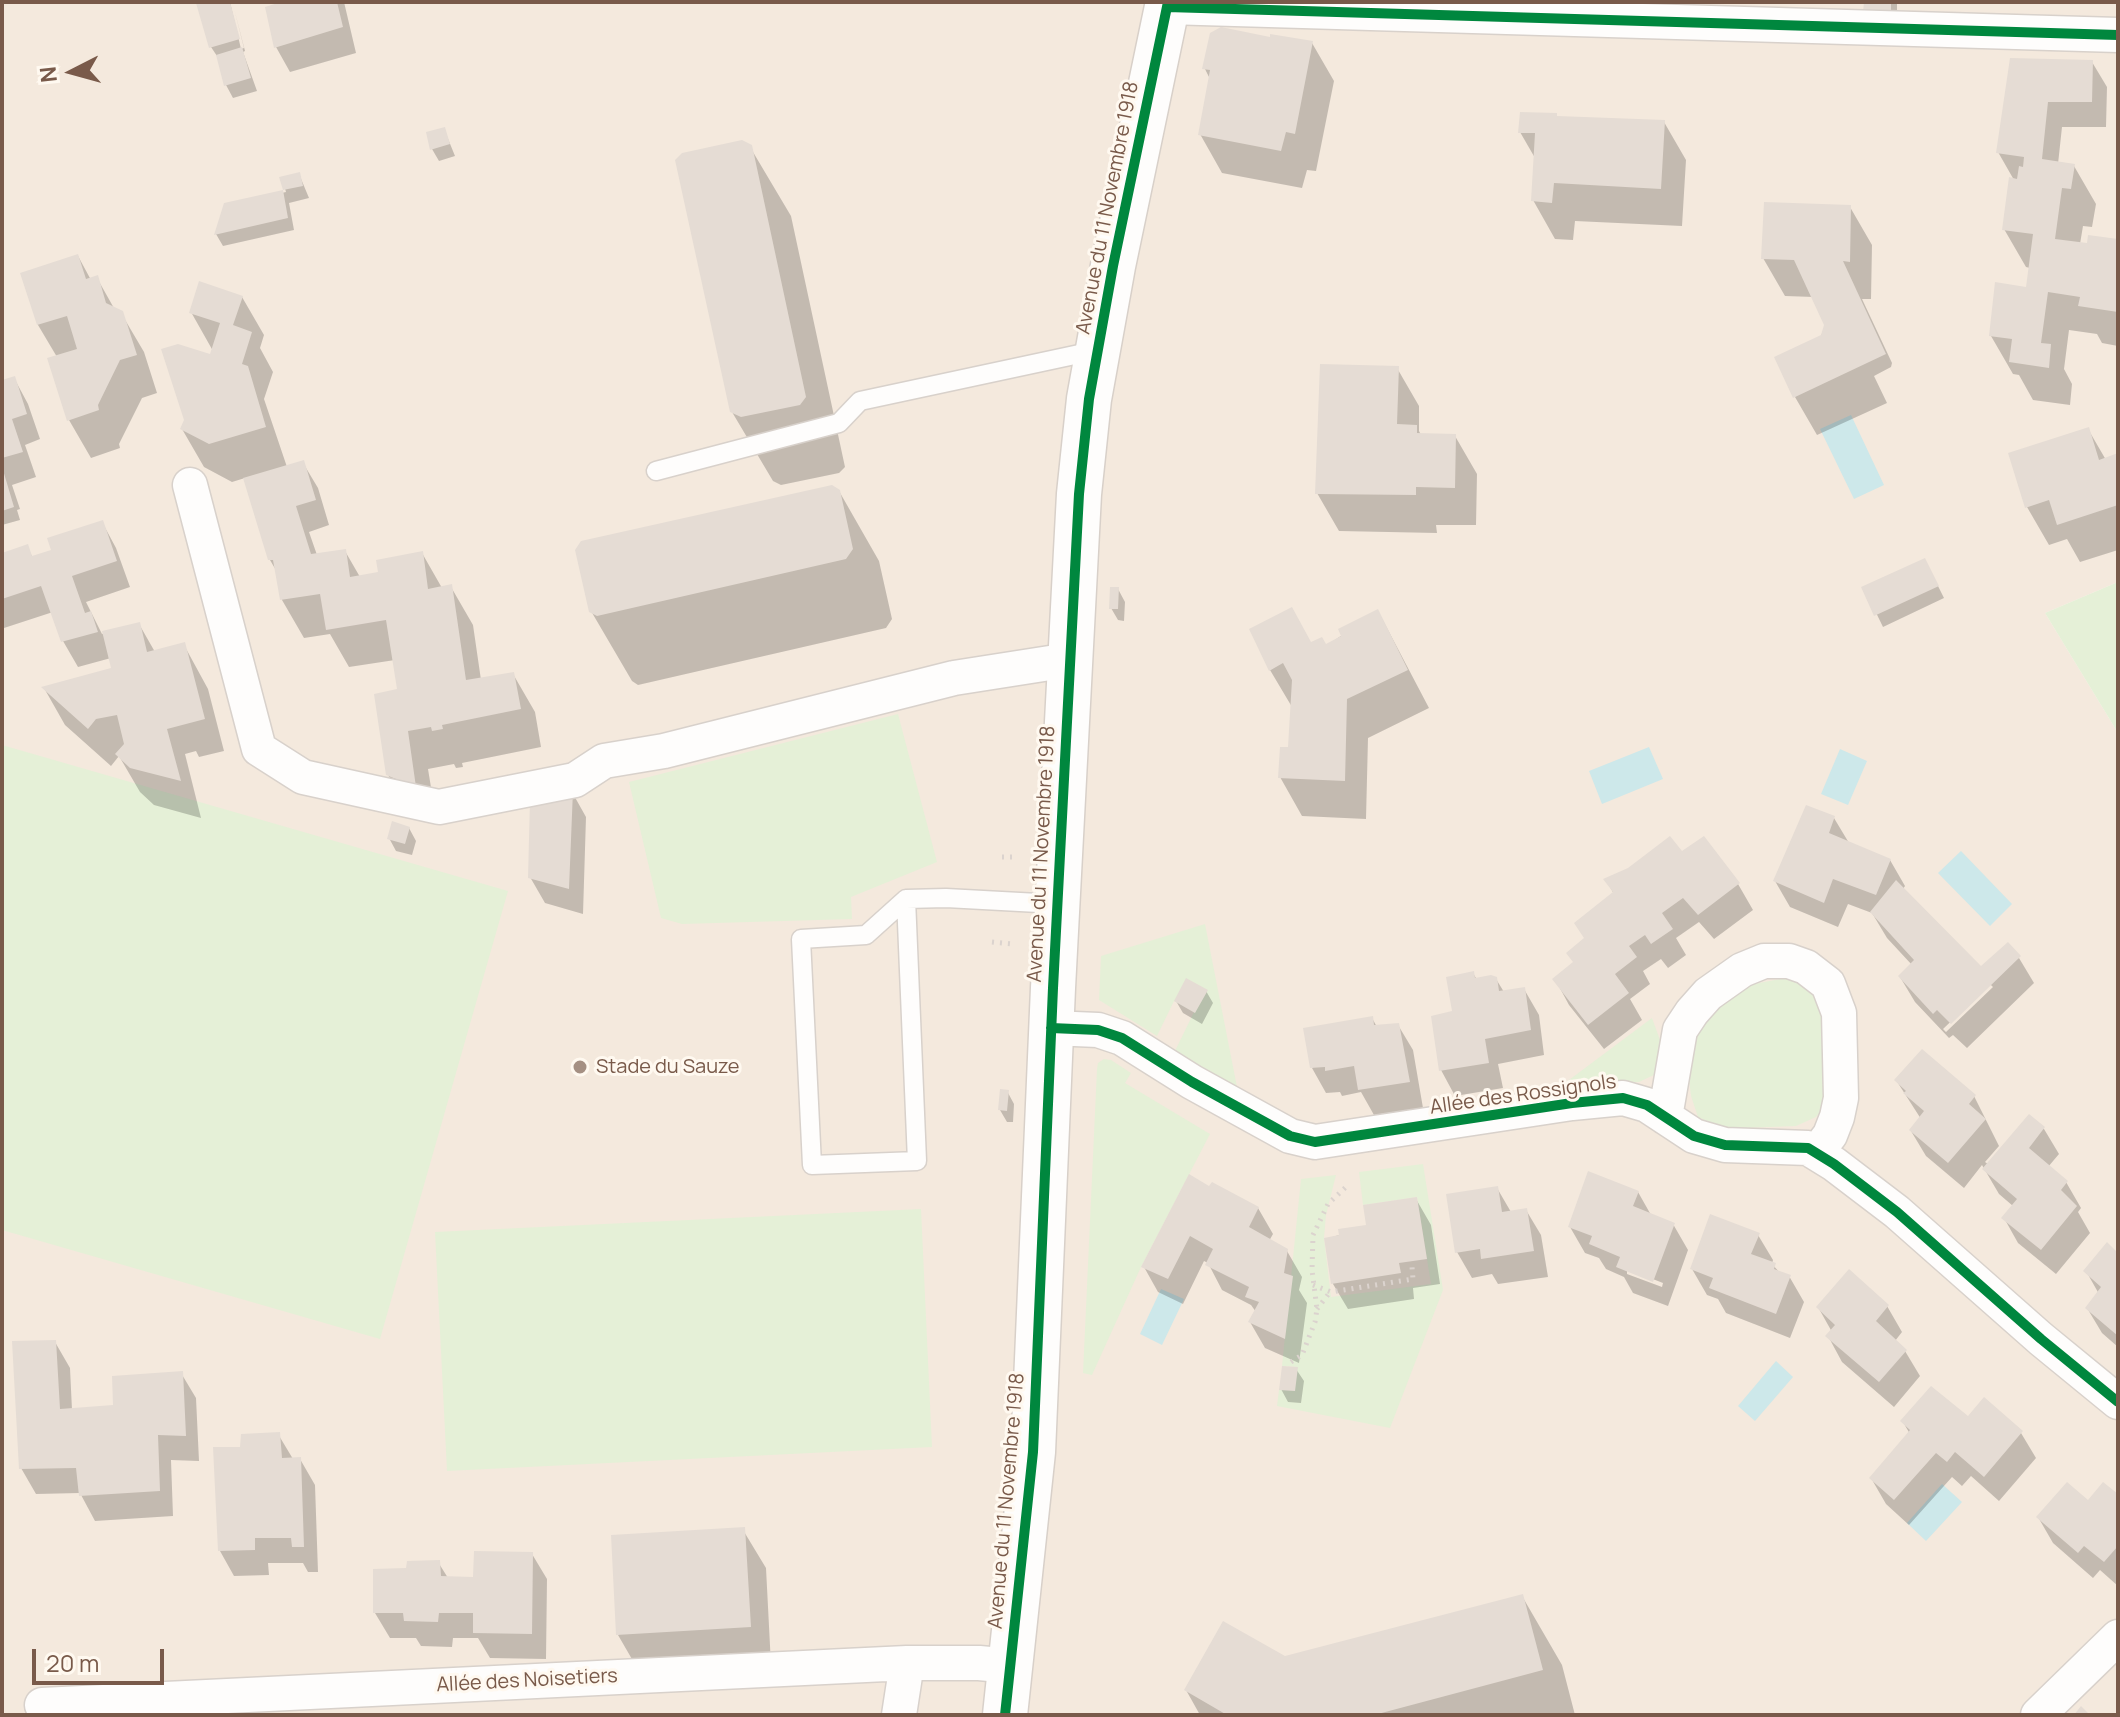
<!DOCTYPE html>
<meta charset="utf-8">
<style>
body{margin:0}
#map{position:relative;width:2120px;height:1717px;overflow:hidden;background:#f8f4ed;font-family:Manrope,sans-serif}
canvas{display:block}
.frame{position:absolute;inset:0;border:4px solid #795a4a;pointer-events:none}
.north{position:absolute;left:32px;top:32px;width:80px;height:80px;-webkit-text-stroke:6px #fff9f0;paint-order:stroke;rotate:264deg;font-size:22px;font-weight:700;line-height:32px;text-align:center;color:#795a4a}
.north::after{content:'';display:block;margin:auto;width:28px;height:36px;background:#795a4a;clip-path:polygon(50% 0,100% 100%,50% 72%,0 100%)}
.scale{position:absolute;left:32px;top:1649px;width:132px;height:36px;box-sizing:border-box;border:4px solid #795a4a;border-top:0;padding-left:10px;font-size:24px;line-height:28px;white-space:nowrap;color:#795a4a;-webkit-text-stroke:6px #fff9f0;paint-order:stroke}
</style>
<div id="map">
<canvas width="2120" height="1717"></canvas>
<div class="frame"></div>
<div class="north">N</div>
<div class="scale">20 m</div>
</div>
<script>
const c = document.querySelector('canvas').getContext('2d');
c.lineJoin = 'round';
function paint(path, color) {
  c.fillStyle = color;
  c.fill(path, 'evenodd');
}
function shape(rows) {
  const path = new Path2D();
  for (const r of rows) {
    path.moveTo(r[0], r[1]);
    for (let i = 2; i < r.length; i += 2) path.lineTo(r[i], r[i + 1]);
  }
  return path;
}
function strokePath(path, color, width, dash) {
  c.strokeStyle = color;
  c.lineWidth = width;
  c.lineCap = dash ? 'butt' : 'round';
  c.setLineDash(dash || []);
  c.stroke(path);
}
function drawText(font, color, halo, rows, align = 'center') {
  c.font = font + ' Manrope,sans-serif';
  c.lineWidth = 6;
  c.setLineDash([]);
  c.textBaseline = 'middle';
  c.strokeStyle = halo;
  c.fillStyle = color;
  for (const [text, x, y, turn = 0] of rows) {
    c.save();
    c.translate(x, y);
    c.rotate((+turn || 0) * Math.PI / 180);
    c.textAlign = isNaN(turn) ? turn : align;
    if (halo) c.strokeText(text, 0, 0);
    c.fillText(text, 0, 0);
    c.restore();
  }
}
const residential = shape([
 [2,2,2118,2,2118,582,2045,613,2118,733,2118,1715,2,1715]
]);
const green = shape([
 [2118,582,2118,733,2045,613],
 [898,714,937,862,851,897,852,919,682,924,661,918,629,782],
 [2,745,508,891,380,1339,2,1230],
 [1205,924,1237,1087,1175,1051,1194,1012,1174,1001,1157,1036,1099,1000,1101,956],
 [1780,979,1791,979,1807,985,1826,1008,1824,1107,1816,1117,1796,1126,1742,1128,1718,1126,1698,1117,1691,1096,1689,1079,1694,1043,1700,1029,1718,1008,1733,996,1754,984],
 [1652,1018,1660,1040,1656,1074,1639,1082,1598,1083,1549,1089,1569,1080],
 [1104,1059,1111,1060,1131,1073,1125,1083,1210,1134,1141,1267,1092,1375,1083,1373,1097,1069,1098,1063],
 [1423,1164,1443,1290,1390,1428,1277,1406,1279,1390,1297,1367,1282,1366,1301,1179,1336,1175,1326,1215,1324,1238,1331,1297,1431,1284,1417,1197,1363,1205,1359,1172],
 [921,1209,932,1447,447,1471,435,1232]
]);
const water = shape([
 [1851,415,1884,485,1854,499,1820,429],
 [1649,747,1663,779,1602,804,1589,771],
 [1840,749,1867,761,1848,805,1821,794],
 [1961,851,2012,904,1990,926,1938,873],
 [1161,1289,1184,1299,1162,1345,1140,1334],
 [1776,1361,1793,1377,1755,1421,1738,1406],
 [1942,1484,1962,1502,1926,1541,1907,1523]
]);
const shadow = shape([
 [208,2,230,2,241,49,244,48,234,8,245,51,243,52,257,91,233,98,226,85,219,59,211,47,199,4],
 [283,2,344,2,356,53,290,72,276,47],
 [1866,2,1897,2,1897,25],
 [1272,40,1312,43,1334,81,1316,171,1307,170,1302,188,1222,173,1200,134,1210,79,1205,69],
 [2012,60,2092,62,2107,87,2106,127,2062,127,2058,164,2074,166,2096,204,2092,227,2083,226,2080,244,2118,241,2118,346,2102,343,2097,334,2069,330,2064,369,2072,384,2070,405,2033,400,2019,375,2013,374,1991,336,2027,289,2030,268,2026,267,2004,229,2014,180,1998,152],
 [1558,118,1664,122,1686,160,1682,226,1575,221,1573,240,1555,239,1533,200,1535,158,1520,132],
 [444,129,455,156,439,161,432,149],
 [750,147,791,216,845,467,839,473,781,485,773,481,732,412],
 [299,174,309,198,289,203,294,230,223,246,216,234,226,205,286,192,282,178],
 [1850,207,1872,245,1871,299,1862,299,1892,363,1891,367,1874,376,1887,403,1817,435,1795,397,1826,324,1814,297,1785,296,1763,258],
 [78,256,91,280,97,278,115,310,121,313,144,352,157,393,142,398,119,444,120,448,91,458,69,420,49,360,57,357,38,325,23,274],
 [242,297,264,335,260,348,273,372,264,399,287,467,303,463,318,488,329,525,309,532,317,555,345,551,360,577,381,574,422,553,442,588,451,587,473,625,481,680,513,674,535,712,541,747,462,763,463,767,456,768,454,764,428,769,437,824,410,813,388,775,400,691,395,660,349,667,330,634,304,638,282,600,277,572,270,560,245,478,232,482,204,467,182,429,213,351,191,312],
 [1397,368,1419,406,1419,431,1421,435,1455,436,1477,474,1476,525,1436,525,1437,533,1339,531,1317,493],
 [14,378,28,404,40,439,25,445,36,477,12,485,20,509,17,510,20,520,2,525,2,382],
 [2088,429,2106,460,2118,456,2118,550,2080,562,2067,539,2049,545,2027,507],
 [839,491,879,561,892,619,886,628,638,685,632,681,591,611],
 [102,522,116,548,130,587,86,602,102,634,139,624,155,652,184,645,208,689,224,751,199,757,196,751,185,754,201,818,154,805,140,792,119,756,111,766,65,725,44,688,113,670,111,658,78,667,63,641,53,612,4,628,2,624,2,555,27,547,33,558,54,551],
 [1931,572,1944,598,1883,627,1864,588],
 [1118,589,1125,602,1124,621,1118,620,1111,608],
 [1378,611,1429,708,1368,738,1366,819,1302,816,1280,777,1290,749,1292,707,1270,670,1311,644,1326,646],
 [572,792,586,817,583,914,545,903,530,877],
 [1834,818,1849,843,1890,860,1905,886,1903,889,1981,969,2019,958,2034,983,1967,1048,1953,1035,1949,1038,1915,1002,1900,977,1912,965,1887,938,1872,913,1848,904,1838,927,1790,907,1775,881],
 [1990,984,1993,987,1946,1032,1943,1029],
 [409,828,416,841,412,855,396,851,389,838],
 [1704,839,1738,884,1753,910,1714,939,1699,922,1676,938,1686,955,1668,968,1661,959,1643,971,1650,984,1630,999,1642,1020,1604,1049,1569,1005,1555,979,1574,963,1614,894,1606,880,1682,854],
 [1473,973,1477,980,1496,979,1504,992,1524,989,1539,1015,1544,1055,1498,1064,1503,1088,1455,1096,1441,1070,1455,1013],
 [1206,991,1213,1003,1202,1024,1183,1013,1176,1001],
 [1372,1018,1377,1027,1398,1025,1413,1050,1423,1108,1374,1115,1361,1092,1342,1096,1340,1092,1326,1093,1312,1068],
 [1896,1080,1974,1096,1999,1146,1985,1162,1988,1164,2029,1117,2044,1129,2059,1154,2048,1167,2066,1182,2081,1208,2078,1212,2090,1233,2056,1274,2018,1243,2004,1218,2013,1206,1999,1194,1982,1165,1964,1188,1926,1156,1911,1131,1921,1119],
 [1007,1091,1014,1104,1013,1122,1007,1122,1000,1110],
 [1497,1188,1511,1212,1526,1210,1541,1235,1548,1277,1498,1284,1492,1274,1472,1278,1457,1252],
 [1210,1189,1258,1208,1273,1234,1269,1241,1287,1251,1302,1277,1299,1290,1307,1303,1299,1363,1265,1348,1250,1322,1256,1312,1251,1305,1222,1290,1208,1263,1204,1261,1183,1304,1158,1292,1144,1267],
 [1638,1192,1651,1215,1673,1224,1688,1250,1668,1306,1633,1293,1624,1277,1606,1269,1599,1258,1585,1253,1570,1227],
 [1627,1269,1663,1283,1662,1287,1627,1274],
 [1416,1199,1431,1225,1440,1284,1413,1288,1414,1299,1348,1309,1333,1284,1326,1239,1368,1226],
 [1758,1235,1773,1260,1772,1264,1780,1273,1789,1276,1804,1302,1790,1338,1726,1313,1718,1299,1707,1295,1692,1269],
 [2118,1255,2118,1347,2102,1333,2087,1308,2099,1294,2086,1271],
 [1887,1306,1902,1332,1895,1341,1905,1351,1920,1376,1894,1407,1842,1362,1828,1336,1832,1332,1818,1307],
 [55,1342,70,1368,72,1410,114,1407,181,1373,196,1398,199,1461,171,1460,173,1516,95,1521,80,1493,36,1494,21,1468],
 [1296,1369,1304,1381,1301,1403,1288,1402,1281,1389],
 [1968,1419,2021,1433,2036,1458,1999,1501,1971,1476,1962,1486,1952,1477,1909,1525,1886,1504,1871,1478,1910,1434,1903,1422],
 [278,1434,293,1459,300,1459,315,1485,318,1572,308,1572,303,1563,268,1563,269,1575,234,1576,220,1551,242,1449],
 [2118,1497,2118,1586,2100,1570,2093,1578,2053,1543,2038,1517,2088,1502],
 [743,1530,766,1568,771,1665,640,1673,618,1635],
 [532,1554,547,1579,546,1659,490,1658,478,1638,453,1638,452,1647,421,1646,416,1638,390,1638,375,1613,438,1562,448,1578,475,1579],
 [1522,1596,1562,1665,1575,1715,1200,1715,1186,1690,1284,1658]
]);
const building = shape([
 [230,2,240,39,209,48,196,3],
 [281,2,337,2,343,27,274,48,265,7],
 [1864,2,1891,2,1891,13,1863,12],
 [1221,27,1270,37,1270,34,1313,41,1295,134,1286,132,1281,151,1198,135,1210,70,1202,69,1210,33],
 [242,47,251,78,224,86,216,55],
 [2010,58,2093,60,2092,102,2048,102,2042,159,2075,164,2071,189,2062,188,2055,239,2087,243,2088,235,2118,239,2118,312,2078,306,2080,297,2048,292,2041,343,2051,344,2049,368,2009,362,2012,339,1989,336,1995,282,2026,287,2033,234,2002,230,2009,177,2017,179,2019,166,2023,167,2024,157,1996,153],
 [1520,112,1557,113,1557,116,1665,120,1661,189,1554,183,1552,203,1531,201,1535,133,1518,133],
 [445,127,450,144,430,150,426,132],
 [742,140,752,145,806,397,800,405,741,417,730,412,675,160,682,153],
 [300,172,303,186,283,190,288,218,214,235,224,203,283,190,279,177],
 [1764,202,1851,205,1850,262,1843,261,1886,354,1793,398,1774,357,1821,335,1824,325,1794,260,1761,259],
 [78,254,86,279,98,275,106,303,123,311,137,355,120,360,98,405,99,410,67,421,47,358,77,349,67,316,37,325,20,273],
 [199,281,243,296,233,325,252,332,242,364,248,366,266,427,209,444,180,429,184,420,161,349,178,344,210,354,220,323,189,313],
 [1320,364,1399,366,1397,424,1417,425,1417,433,1456,434,1455,488,1416,487,1416,495,1315,494],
 [15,376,27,414,12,419,23,452,2,458,2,380],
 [2089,427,2099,460,2118,453,2118,505,2057,525,2049,500,2025,508,2008,453],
 [304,460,316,500,296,506,311,554,346,549,350,577,378,572,376,560,423,551,428,589,452,584,466,680,514,672,521,709,442,725,443,729,432,731,431,727,408,731,416,787,386,775,374,694,397,689,386,620,326,630,320,594,280,600,273,560,268,560,243,478],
 [3,470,14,507,2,511,2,471],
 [832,485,840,490,853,549,846,559,597,616,589,612,575,550,581,541],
 [103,520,117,561,72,576,85,613,91,611,98,632,61,642,41,586,2,599,2,553,28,544,32,556,51,550,47,538],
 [1925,558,1939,586,1874,616,1861,587],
 [1110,587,1119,587,1118,609,1109,609],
 [1292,607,1311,642,1322,637,1326,644,1341,636,1338,629,1378,609,1408,670,1347,699,1345,781,1278,778,1280,747,1288,747,1292,680,1283,663,1269,671,1249,629],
 [140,622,147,652,185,642,205,719,167,729,181,781,130,768,115,754,124,744,117,715,96,719,88,729,41,687,111,668,102,631],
 [573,790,569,889,528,878,530,800],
 [1806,805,1835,816,1829,833,1891,859,1876,895,1833,879,1824,903,1773,881],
 [392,821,410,827,405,844,387,839],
 [1670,836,1682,851,1704,836,1740,883,1698,915,1683,898,1662,913,1673,929,1651,944,1645,935,1629,946,1637,957,1615,974,1629,993,1588,1025,1552,979,1573,962,1566,953,1584,938,1574,923,1613,892,1603,879,1628,868],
 [1896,880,1981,966,2008,942,2021,956,1951,1024,1937,1010,1933,1014,1898,976,1914,960,1870,912],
 [1474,971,1475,978,1491,975,1497,977,1499,991,1525,987,1531,1030,1485,1039,1489,1063,1439,1071,1431,1016,1452,1011,1446,977],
 [1186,978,1208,990,1195,1013,1174,1001],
 [1373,1016,1374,1025,1399,1023,1410,1082,1358,1090,1354,1066,1325,1071,1325,1067,1310,1068,1303,1028],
 [1922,1049,1976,1095,1969,1104,1986,1119,1948,1163,1909,1130,1924,1111,1903,1093,1906,1091,1894,1080],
 [1000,1089,1009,1090,1007,1111,998,1110],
 [2029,1114,2045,1127,2029,1148,2068,1181,2061,1190,2077,1206,2041,1250,2001,1218,2017,1199,1982,1169],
 [1588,1171,1639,1191,1633,1206,1675,1223,1653,1282,1616,1267,1620,1257,1589,1244,1592,1236,1568,1227],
 [1189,1174,1209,1186,1212,1182,1259,1207,1249,1227,1288,1249,1284,1273,1293,1276,1285,1339,1248,1322,1259,1302,1245,1297,1249,1287,1205,1265,1213,1249,1190,1236,1168,1279,1141,1267],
 [1498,1186,1502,1212,1527,1208,1534,1251,1481,1259,1480,1249,1455,1253,1446,1194],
 [1417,1197,1427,1259,1399,1263,1401,1273,1331,1284,1324,1238,1339,1235,1338,1229,1366,1225,1363,1205],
 [1710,1214,1760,1233,1751,1254,1776,1263,1774,1269,1791,1275,1776,1314,1709,1288,1713,1278,1690,1269],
 [2107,1242,2118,1253,2118,1336,2085,1308,2101,1287,2083,1271],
 [1849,1269,1889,1305,1876,1321,1907,1350,1879,1382,1825,1336,1835,1325,1816,1307],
 [56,1340,60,1409,113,1405,112,1376,183,1371,186,1436,158,1435,160,1491,79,1496,76,1468,19,1469,12,1341],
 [1282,1366,1298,1367,1295,1391,1279,1390],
 [1931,1386,1968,1416,1984,1397,2023,1431,1984,1477,1955,1452,1947,1462,1936,1453,1894,1500,1869,1478,1910,1430,1900,1421],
 [280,1432,282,1458,301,1457,304,1547,292,1547,291,1538,255,1538,255,1550,218,1551,213,1447,240,1447,241,1434],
 [2067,1482,2088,1500,2103,1482,2118,1494,2118,1546,2104,1562,2084,1546,2078,1553,2036,1517],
 [745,1527,751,1627,616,1635,611,1535],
 [474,1551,533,1552,532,1634,473,1633,473,1613,439,1613,438,1622,404,1621,403,1613,373,1613,373,1569,406,1568,407,1561,440,1560,441,1576,473,1577],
 [1523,1594,1543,1670,1374,1715,1227,1715,1184,1690,1223,1621,1285,1656],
 [2081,1706,2090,1715,2074,1715]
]);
const path = shape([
 [1002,857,1017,857],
 [992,942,1012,944],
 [1313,1285,1331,1292,1413,1279,1412,1267],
 [1317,1309,1330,1292],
 [1291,1362,1302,1355,1315,1322,1317,1309,1312,1270,1313,1235,1328,1204,1347,1186]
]);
const lane = shape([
 [656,471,839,423,860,401,1098,350],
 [906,899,917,1161,812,1165,801,939,866,935,906,899,946,898,1057,904]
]);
const street = shape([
 [1167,7,2118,35],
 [190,485,259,749,303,777,439,807,575,780,604,761,664,751,954,678,1069,660],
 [1051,1028,1098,1030,1122,1038,1192,1082,1290,1136,1315,1142,1572,1103,1623,1098,1647,1105,1694,1136,1725,1145,1808,1148,1834,1164,1897,1212,2041,1339,2118,1402],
 [1665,1117,1680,1030,1692,1012,1708,994,1742,970,1764,961,1789,961,1806,967,1828,984,1839,1013,1841,1098,1837,1117,1830,1135,1817,1152],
 [42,1705,907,1663,979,1663,1011,1666],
 [899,1715,907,1663],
 [2038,1715,2118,1637]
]);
const secondary = shape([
 [1005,1715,1033,1452,1053,988,1079,494,1089,399,1113,266,1168,2]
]);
const cycleway = shape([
 [1167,7,2118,35],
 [1051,1028,1098,1030,1122,1038,1192,1082,1290,1136,1315,1142,1572,1103,1623,1098,1647,1105,1694,1136,1725,1145,1808,1148,1834,1164,1897,1212,2041,1339,2118,1402],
 [1005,1715,1033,1452,1053,988,1079,494,1089,399,1113,266,1168,2]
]);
const markers = [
 [580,1067,8,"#a59083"]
];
const streetNames = [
 ["Avenue du 11 Novembre 1918",1108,208,-79],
 ["Avenue du 11 Novembre 1918",1042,854,-87],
 ["Allée des Rossignols",1523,1095,-8],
 ["Avenue du 11 Novembre 1918",1007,1501,-85],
 ["Allée des Noisetiers",527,1681,-3]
];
const poiNames = [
 ["Stade du Sauze",596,1067]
];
paint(residential, '#f4e9dd');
paint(green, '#e5f0d7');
paint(water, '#cde8ea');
paint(shadow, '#0003');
paint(building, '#e5dcd4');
strokePath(lane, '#d8d1cb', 21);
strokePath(street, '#d8d1cb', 37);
strokePath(secondary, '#d8d0c9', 47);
strokePath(path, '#dbd3ce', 5, [2, 6]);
strokePath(lane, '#fefdfc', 18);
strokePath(street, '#fefdfc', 34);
strokePath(secondary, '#fefdfc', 44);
strokePath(cycleway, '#00873e', 10);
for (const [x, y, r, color] of markers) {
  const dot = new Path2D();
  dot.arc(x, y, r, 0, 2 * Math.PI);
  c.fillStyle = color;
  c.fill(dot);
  strokePath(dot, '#fff9f0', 3);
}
drawText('20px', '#795a4a', '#fff9f0', streetNames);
drawText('20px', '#795a4a', '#fff9f0', poiNames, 'left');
</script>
